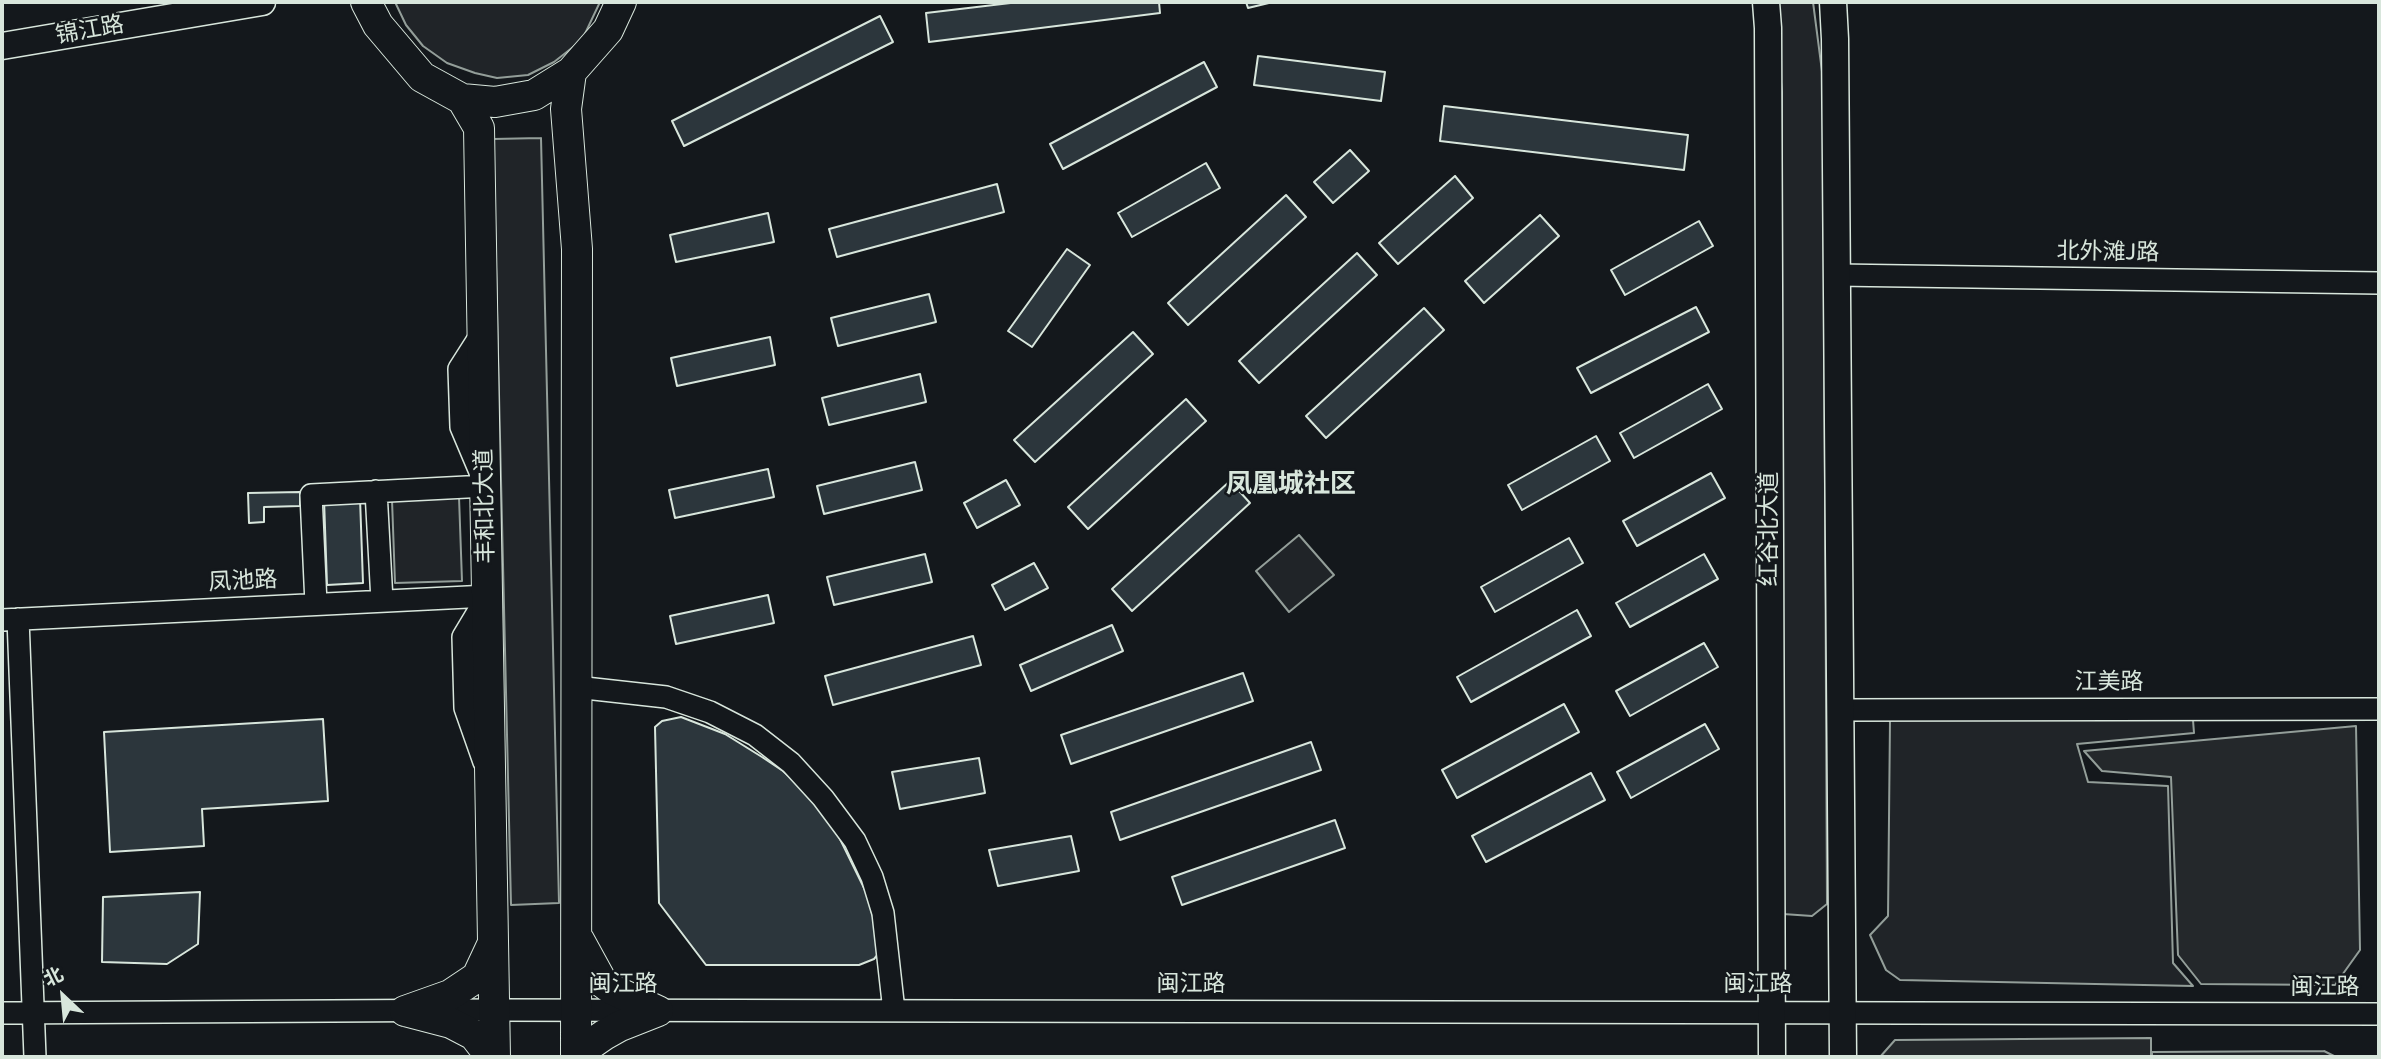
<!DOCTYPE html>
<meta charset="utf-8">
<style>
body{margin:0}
#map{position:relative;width:2381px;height:1059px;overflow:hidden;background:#14181c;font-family:"Varela Round","Noto Sans SC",sans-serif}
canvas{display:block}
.frame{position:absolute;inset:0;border:4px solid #d8e6dc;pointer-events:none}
.north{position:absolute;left:28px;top:961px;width:70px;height:70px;-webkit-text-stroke:5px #14181c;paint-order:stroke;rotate:334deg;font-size:19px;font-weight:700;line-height:28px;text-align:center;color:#d8e6dc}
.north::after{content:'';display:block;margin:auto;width:24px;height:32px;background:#d8e6dc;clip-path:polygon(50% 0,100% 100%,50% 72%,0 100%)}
</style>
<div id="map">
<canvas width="2381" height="1059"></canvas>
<div class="frame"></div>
<div class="north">北</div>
</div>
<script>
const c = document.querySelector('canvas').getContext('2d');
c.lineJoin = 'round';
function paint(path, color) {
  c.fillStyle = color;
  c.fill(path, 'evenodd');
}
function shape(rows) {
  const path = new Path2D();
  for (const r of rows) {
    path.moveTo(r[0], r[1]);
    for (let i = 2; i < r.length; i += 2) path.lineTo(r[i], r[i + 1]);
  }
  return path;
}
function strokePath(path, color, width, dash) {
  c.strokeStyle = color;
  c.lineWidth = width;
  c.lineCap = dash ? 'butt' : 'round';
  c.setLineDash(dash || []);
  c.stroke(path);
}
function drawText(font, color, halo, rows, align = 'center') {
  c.font = font + ' "Varela Round","Noto Sans SC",sans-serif';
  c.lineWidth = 5;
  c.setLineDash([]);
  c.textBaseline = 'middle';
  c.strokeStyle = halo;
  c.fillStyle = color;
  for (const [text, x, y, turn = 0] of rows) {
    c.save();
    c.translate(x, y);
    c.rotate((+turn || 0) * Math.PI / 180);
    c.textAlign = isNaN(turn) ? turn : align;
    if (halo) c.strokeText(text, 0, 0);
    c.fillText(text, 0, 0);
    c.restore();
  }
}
const green = shape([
 [395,2,600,2,582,40,554,62,528,75,497,78,475,73,447,63,423,46,406,25,395,2],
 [1773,2,1813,2,1823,79,1827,904,1812,916,1783,914,1782,887,1782,92,1773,2],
 [541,138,559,903,511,905,493,139,541,138],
 [459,497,462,581,395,583,392,500,459,497],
 [1299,535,1334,575,1289,612,1256,571,1299,535],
 [1890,720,2193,720,2194,733,2077,744,2088,782,2168,786,2173,963,2193,986,1900,980,1886,970,1870,935,1888,916,1890,720],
 [2324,1051,2336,1057,2152,1057,2152,1052,2324,1051]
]);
const parking = shape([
 [2356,726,2360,950,2335,985,2201,984,2178,955,2171,777,2102,771,2084,751,2356,726],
 [2151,1038,2151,1057,1880,1057,1895,1040,2151,1038]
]);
const building = shape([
 [1019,2,1159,2,1160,13,929,42,926,13,1019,2],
 [1246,2,1273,2,1248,8,1246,2],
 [880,16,893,42,684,146,672,121,880,16],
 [1258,56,1385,72,1381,101,1254,85,1258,56],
 [1204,62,1217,87,1063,169,1050,144,1204,62],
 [1444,106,1688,135,1684,170,1440,141,1444,106],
 [1350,150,1369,171,1333,203,1314,182,1350,150],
 [1206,163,1220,188,1132,237,1118,213,1206,163],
 [1455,176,1473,198,1398,264,1379,243,1455,176],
 [997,184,1004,212,837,257,829,229,997,184],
 [1286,195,1306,217,1188,325,1168,303,1286,195],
 [768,213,774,242,676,262,670,235,768,213],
 [1540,215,1559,236,1484,303,1465,281,1540,215],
 [1699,221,1713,246,1625,295,1611,270,1699,221],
 [1067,249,1090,265,1032,347,1008,331,1067,249],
 [1357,253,1377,275,1259,383,1239,361,1357,253],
 [929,294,936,322,838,346,831,318,929,294],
 [1696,307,1709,332,1591,393,1577,368,1696,307],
 [1424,308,1444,330,1326,438,1306,416,1424,308],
 [1133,332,1153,354,1035,462,1014,440,1133,332],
 [770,337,775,365,677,386,671,358,770,337],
 [920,374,926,402,829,425,822,398,920,374],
 [1708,384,1722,409,1634,458,1620,433,1708,384],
 [1186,399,1206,421,1088,529,1068,507,1186,399],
 [1596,436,1610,461,1522,510,1508,485,1596,436],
 [915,462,922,490,824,514,817,486,915,462],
 [768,469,774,497,675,518,669,490,768,469],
 [1711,473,1725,498,1637,546,1623,521,1711,473],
 [1006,480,1020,505,977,528,964,503,1006,480],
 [1230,481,1250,503,1132,611,1112,589,1230,481],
 [300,492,300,506,264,507,264,522,249,523,248,493,300,492],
 [360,498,363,583,327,585,324,499,360,498],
 [1569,538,1583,563,1495,612,1481,587,1569,538],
 [925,554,932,582,834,605,827,577,925,554],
 [1704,554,1718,579,1630,627,1616,603,1704,554],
 [1034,563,1048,588,1005,610,992,585,1034,563],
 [768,595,774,623,676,644,670,616,768,595],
 [1577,610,1591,636,1471,702,1457,677,1577,610],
 [1112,625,1123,651,1031,691,1020,665,1112,625],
 [973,636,981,665,833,705,825,676,973,636],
 [1704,643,1718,667,1630,716,1616,691,1704,643],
 [1243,673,1253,701,1071,764,1061,735,1243,673],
 [1564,704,1579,732,1457,798,1442,770,1564,704],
 [681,717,725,734,762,757,783,771,805,791,839,837,867,894,880,944,879,953,874,959,859,965,706,965,659,903,655,727,662,721,681,717],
 [323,719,328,801,202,809,204,846,110,852,104,732,323,719],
 [1705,724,1719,749,1631,798,1617,772,1705,724],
 [1311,742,1321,770,1120,840,1111,812,1311,742],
 [979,758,985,793,900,809,892,772,979,758],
 [1591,773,1605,800,1486,862,1472,836,1591,773],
 [1335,820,1345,848,1182,905,1172,877,1335,820],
 [1071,836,1079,871,998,886,989,850,1071,836],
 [200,892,198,944,167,964,102,962,103,897,200,892]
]);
const minor = shape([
 [1837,275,2379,283],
 [376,491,382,601],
 [316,604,311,495,486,486,461,427,459,369,482,333],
 [18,619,35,1057],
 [2,620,488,596],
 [576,687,666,697,710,712,755,735,791,763,823,798,855,841,872,877,883,913,894,1011],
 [1839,710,2379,709],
 [484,762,465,708,463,637,487,597],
 [2,1013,495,1010,2379,1014]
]);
const major = shape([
 [1766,2,1768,28,1772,1057],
 [1833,2,1835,39,1843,1057],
 [2,46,262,2]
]);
const highway = shape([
 [366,2,378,25,422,77,462,99,479,128,495,1057],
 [462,99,495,102,534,95,571,72],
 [579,940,602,982,613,990,658,1011],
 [405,1011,450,995,477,977,492,945],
 [405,1011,451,1023,474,1035,491,1057],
 [576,1057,577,249,566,109,571,72,608,30,621,2],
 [581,1057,591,1044,604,1035,620,1026,658,1011]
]);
const streetNames = [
 ["锦江路",90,31,-10],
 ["北外滩J路",2108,253,1],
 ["丰和北大道",486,506,-91],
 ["红谷北大道",1770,529,-90],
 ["凤池路",243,582,-3],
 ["江美路",2109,683],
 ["闽江路",623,985],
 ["闽江路",1191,985],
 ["闽江路",1758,985],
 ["闽江路",2325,988]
];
const quarterNames = [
 ["凤凰城社区",1291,485]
];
paint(green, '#202428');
strokePath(green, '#939e99', 2);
paint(parking, '#24282b');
strokePath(parking, '#939e99', 2);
paint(building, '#2c363c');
strokePath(building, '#d8e6dc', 2);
strokePath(minor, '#d8e6dc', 24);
strokePath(major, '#d8e6dc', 29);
strokePath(highway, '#d8e6dc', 32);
strokePath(minor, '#14181c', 21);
strokePath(major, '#14181c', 26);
strokePath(highway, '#14181c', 30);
drawText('23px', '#d8e6dc', '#14181c', streetNames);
drawText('bold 26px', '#d8e6dc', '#14181c', quarterNames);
</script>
